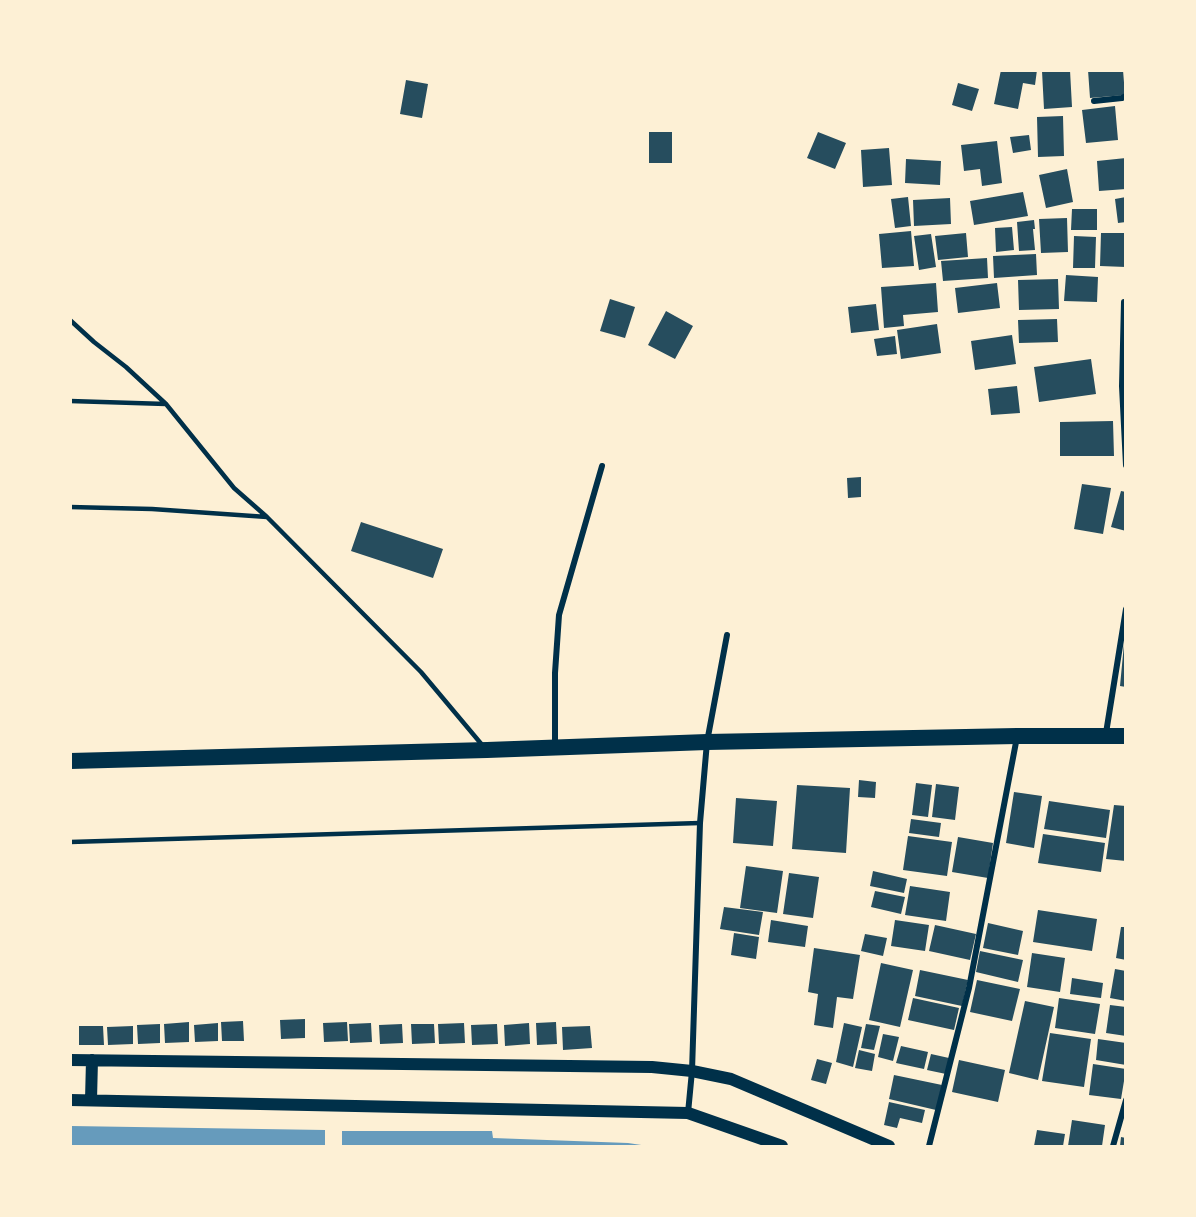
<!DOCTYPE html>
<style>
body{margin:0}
#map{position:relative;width:1196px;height:1217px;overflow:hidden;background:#fdf0d5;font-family:"Exo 2",sans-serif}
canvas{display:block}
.frame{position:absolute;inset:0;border:72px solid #fdf0d5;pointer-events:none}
</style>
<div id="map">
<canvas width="1196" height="1217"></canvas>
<div class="frame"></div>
</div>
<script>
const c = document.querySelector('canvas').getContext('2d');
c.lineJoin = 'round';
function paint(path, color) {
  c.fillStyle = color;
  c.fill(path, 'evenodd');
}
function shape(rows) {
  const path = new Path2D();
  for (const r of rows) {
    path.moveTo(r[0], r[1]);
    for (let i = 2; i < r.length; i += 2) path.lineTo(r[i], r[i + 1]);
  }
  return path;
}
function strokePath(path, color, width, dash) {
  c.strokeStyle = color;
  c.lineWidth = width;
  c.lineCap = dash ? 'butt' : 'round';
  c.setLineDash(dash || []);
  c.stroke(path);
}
const water = shape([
 [71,1126,325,1130,325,1146,71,1146],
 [342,1131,492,1131,493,1138,628,1143,648,1146,342,1146]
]);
const building = shape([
 [1001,70,1037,70,1035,85,1023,83,1018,109,994,104],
 [1070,70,1072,107,1044,109,1042,71],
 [1088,70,1123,70,1125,95,1090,98],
 [406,80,428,84,422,118,400,114],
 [958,83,979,89,972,111,952,105],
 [1115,106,1118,140,1086,143,1082,110],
 [1063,116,1064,156,1038,157,1037,117],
 [649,132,672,132,672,163,649,163],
 [818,132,846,143,835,169,807,158],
 [1029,135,1031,150,1013,153,1010,137],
 [997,141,1002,183,982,186,980,169,964,171,961,145],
 [889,148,892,185,863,187,861,150],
 [1126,158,1126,189,1099,191,1097,161],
 [906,159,941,161,940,185,905,183],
 [1067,169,1073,202,1046,208,1039,175],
 [1023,192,1028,216,974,225,970,201],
 [908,197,911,226,895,228,891,199],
 [1126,197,1126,222,1118,223,1115,199],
 [950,198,951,224,914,226,913,200],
 [1072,209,1097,209,1097,230,1071,230],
 [1067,218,1068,252,1041,253,1039,219],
 [1034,220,1035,229,1033,229,1035,250,1019,251,1017,222],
 [1012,227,1014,250,996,252,995,228],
 [911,231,914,266,882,268,879,234],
 [966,233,968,257,938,260,935,236],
 [1101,233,1126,233,1126,267,1100,266],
 [931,234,936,267,919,270,914,236],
 [1074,236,1096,237,1095,268,1073,268],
 [1036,254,1037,275,994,278,993,256],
 [987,258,988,278,943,281,941,261],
 [1066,275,1098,277,1097,302,1064,301],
 [1058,279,1059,309,1019,310,1018,280],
 [936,283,938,312,903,315,904,326,884,328,881,287],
 [997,283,1000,308,958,313,955,288],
 [610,299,635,307,625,338,600,331],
 [876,304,879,330,851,333,848,307],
 [666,311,693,326,675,359,648,345],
 [1057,319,1058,342,1019,343,1018,320],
 [937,324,941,353,901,359,897,330],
 [1012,335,1016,364,975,370,971,341],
 [895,336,897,354,877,356,874,339],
 [1091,359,1096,394,1039,402,1034,367],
 [1017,386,1020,413,991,415,988,389],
 [1113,421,1114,456,1060,456,1060,422],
 [861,477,861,497,848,498,847,478],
 [1082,484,1111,488,1103,534,1074,529],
 [1121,491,1126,492,1126,531,1111,527],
 [361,522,443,549,433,578,351,551],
 [1124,644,1126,644,1126,687,1120,686],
 [859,780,876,782,875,798,858,797],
 [916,783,932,785,928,817,912,815],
 [936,784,959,787,955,820,932,817],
 [797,785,850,788,846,853,792,849],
 [1014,792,1042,796,1034,848,1006,843],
 [736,798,777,801,773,846,733,843],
 [1049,801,1110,810,1106,838,1044,829],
 [1114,805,1126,806,1126,861,1106,859],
 [911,819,941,823,939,837,909,833],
 [1043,834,1105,843,1101,872,1038,863],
 [908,836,952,842,947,876,903,870],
 [958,837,993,843,988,878,952,872],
 [746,866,783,871,777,913,740,908],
 [873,871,907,879,904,893,870,886],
 [789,873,819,877,813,918,783,914],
 [910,886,950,892,946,921,905,915],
 [875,891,905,897,901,914,871,907],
 [724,907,763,912,759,935,720,929],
 [1038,910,1097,919,1092,951,1033,942],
 [771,920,808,926,805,947,768,942],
 [895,920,929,925,925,951,891,946],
 [988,923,1023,931,1018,955,983,948],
 [935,925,976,934,970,960,929,951],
 [1121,927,1126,927,1126,960,1116,958],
 [734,933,759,937,756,959,731,955],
 [865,934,887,938,883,956,861,951],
 [814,948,860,955,853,999,837,997,833,1028,814,1025,818,994,808,992],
 [980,951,1023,960,1018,982,976,972],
 [1032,953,1065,958,1060,992,1027,987],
 [881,963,913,970,900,1027,869,1020],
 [1115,969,1126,971,1126,1001,1110,998],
 [920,970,968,980,962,1006,915,996],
 [1072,978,1103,983,1101,998,1070,994],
 [977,980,1020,989,1012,1021,970,1012],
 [913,998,959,1008,954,1030,908,1020],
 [1059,998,1100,1004,1095,1034,1055,1028],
 [1025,1001,1054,1007,1038,1080,1009,1073],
 [1110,1005,1126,1007,1126,1036,1106,1033],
 [305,1019,305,1038,281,1039,280,1020],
 [243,1021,244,1041,222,1041,221,1022],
 [189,1022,189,1042,165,1043,164,1024],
 [347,1022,348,1041,324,1042,323,1023],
 [556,1022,557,1044,537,1045,536,1023],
 [218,1023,218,1041,195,1042,194,1025],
 [371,1023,372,1042,350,1043,349,1024],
 [464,1023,465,1043,439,1044,438,1024],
 [529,1023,530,1044,505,1046,504,1025],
 [844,1023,862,1027,853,1067,836,1062],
 [160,1024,160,1043,138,1044,137,1025],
 [402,1024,403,1043,380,1044,379,1025],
 [411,1024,434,1024,435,1043,412,1044],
 [497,1024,498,1044,472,1045,471,1025],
 [866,1024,880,1026,874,1050,861,1048],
 [79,1026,103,1026,104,1045,79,1045],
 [133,1026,133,1044,108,1045,107,1027],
 [590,1026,592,1048,563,1050,562,1027],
 [1050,1033,1091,1039,1084,1087,1042,1081],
 [883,1034,899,1037,893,1061,878,1057],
 [1098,1039,1126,1043,1126,1065,1096,1060],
 [901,1046,928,1052,924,1069,896,1063],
 [859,1050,875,1054,872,1071,855,1068],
 [931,1054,949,1058,946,1074,927,1070],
 [817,1059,832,1063,826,1084,811,1080],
 [959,1060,1005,1070,998,1102,952,1092],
 [1093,1064,1126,1069,1121,1099,1089,1095],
 [894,1075,942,1085,936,1110,889,1099],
 [889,1102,925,1110,922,1123,900,1118,897,1128,884,1125],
 [1072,1120,1105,1125,1102,1146,1068,1146],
 [1037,1130,1065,1134,1063,1146,1034,1146],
 [1121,1137,1126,1138,1126,1146,1120,1146]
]);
const service = shape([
 [70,320,94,342,126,367,166,404,234,488,267,517,421,672,483,746],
 [70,401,166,404],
 [70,507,152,509,267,517],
 [70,842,700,823]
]);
const minor = shape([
 [1094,101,1122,98,1126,96],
 [1124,302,1122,386,1126,465],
 [1106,733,1126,609],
 [555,746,555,673,559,615,602,466],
 [688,1113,692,1071,700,823,707,742,727,635],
 [929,1146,969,988,1017,737],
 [1113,1146,1126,1100]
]);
const secondary = shape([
 [70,1060,652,1067,692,1071,731,1079,889,1146],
 [70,1100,688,1113,782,1146],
 [91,1100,92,1060]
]);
const trunk = shape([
 [70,761,487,750,707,742,1017,736,1126,736]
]);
paint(water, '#669bbc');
paint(building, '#264d5e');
strokePath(service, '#003049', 4.5);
strokePath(minor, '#003049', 6);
strokePath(secondary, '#003049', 12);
strokePath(trunk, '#003049', 16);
</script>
